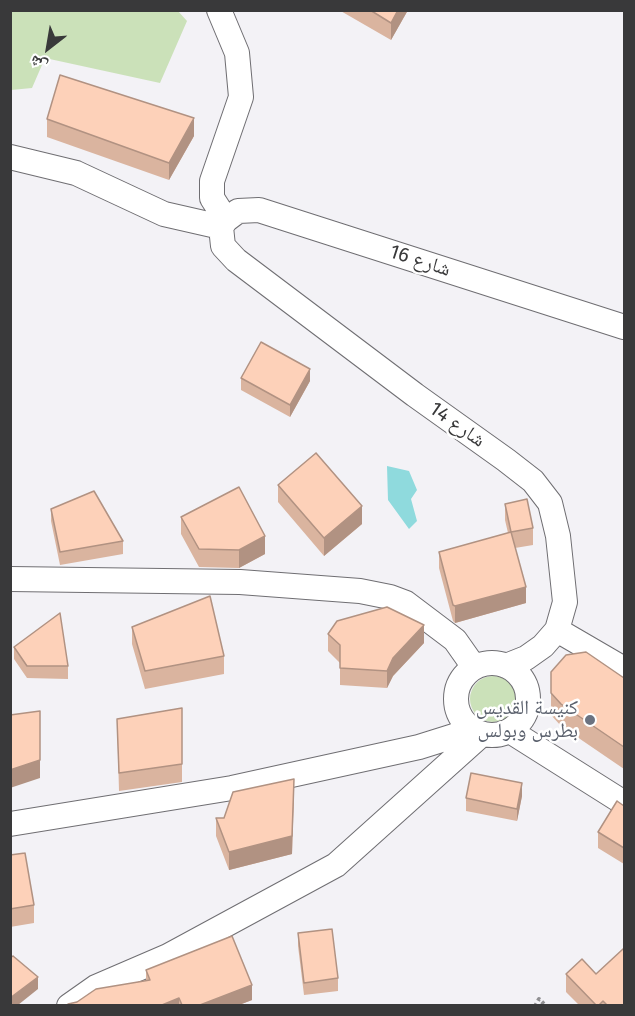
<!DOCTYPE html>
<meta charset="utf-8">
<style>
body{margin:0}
#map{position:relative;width:635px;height:1016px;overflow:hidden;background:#f3f2f6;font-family:"Fira Sans","Noto Naskh Arabic",sans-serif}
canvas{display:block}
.frame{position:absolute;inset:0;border:12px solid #39393a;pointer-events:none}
.north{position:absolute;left:18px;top:18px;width:60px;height:60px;-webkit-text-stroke:4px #fff;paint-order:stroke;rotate:211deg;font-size:16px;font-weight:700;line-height:24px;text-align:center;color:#39393a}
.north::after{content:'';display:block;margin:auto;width:21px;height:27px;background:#39393a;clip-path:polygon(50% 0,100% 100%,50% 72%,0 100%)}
</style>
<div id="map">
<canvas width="635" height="1016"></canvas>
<div class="frame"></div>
<div class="north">ش</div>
</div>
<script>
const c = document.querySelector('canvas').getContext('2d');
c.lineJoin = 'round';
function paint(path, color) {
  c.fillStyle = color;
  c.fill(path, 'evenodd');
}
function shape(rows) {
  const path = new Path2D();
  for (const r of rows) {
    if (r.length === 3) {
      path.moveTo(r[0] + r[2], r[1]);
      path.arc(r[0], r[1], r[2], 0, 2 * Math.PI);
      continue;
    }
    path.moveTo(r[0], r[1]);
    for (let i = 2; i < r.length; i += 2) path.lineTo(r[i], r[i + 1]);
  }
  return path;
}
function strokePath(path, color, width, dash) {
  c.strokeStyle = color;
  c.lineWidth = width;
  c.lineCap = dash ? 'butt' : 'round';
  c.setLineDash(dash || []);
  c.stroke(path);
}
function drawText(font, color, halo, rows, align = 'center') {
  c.font = font + ' "Fira Sans","Noto Naskh Arabic",sans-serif';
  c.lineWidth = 5;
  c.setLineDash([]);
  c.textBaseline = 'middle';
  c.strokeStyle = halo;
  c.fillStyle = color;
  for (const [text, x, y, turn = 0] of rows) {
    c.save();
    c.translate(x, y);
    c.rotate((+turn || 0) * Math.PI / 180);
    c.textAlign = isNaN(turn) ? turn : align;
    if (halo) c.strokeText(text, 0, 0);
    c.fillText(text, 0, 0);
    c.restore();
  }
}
const green = shape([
 [11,10,178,11,187,21,160,83,45,58,32,88,11,90],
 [493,699,23]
]);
const water = shape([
 [387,466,409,471,417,490,411,499,417,521,409,529,388,500]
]);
const path = shape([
 [535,1006,539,999,546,1006]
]);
const minor = shape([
 [219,10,237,53,241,97,212,181,212,198,226,220],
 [10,157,76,173,164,214,221,227],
 [221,227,223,246,236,260,415,395,506,460,533,481,550,503,558,536,565,602,557,630,543,646,526,658,506,666],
 [221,227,226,220,238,211,259,210,624,327],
 [10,579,240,582,360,591,390,597,406,603,455,640,474,667],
 [557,630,624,669],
 [492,699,36],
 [510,731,624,803],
 [10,824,232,788,419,747,454,736,470,728],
 [69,1006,96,987,168,956,336,865,482,734]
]);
const wall = shape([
 [339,10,408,10,391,40],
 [47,119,194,136,169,180,47,137],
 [241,378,310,381,290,417,241,390],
 [278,485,362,524,324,556,278,502],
 [505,504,533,528,533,545,515,548,526,603,455,623,453,621,439,568,439,552,508,533,505,520],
 [51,509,123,541,123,554,60,565,51,521],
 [181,517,265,554,239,568,199,567,181,534],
 [132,627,224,656,224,674,145,689,132,644],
 [328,634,424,643,393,676,387,688,340,685,340,663,328,651],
 [14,647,68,666,68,679,27,678,14,659],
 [551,672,624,678,624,769,561,726,551,715],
 [182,708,182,782,119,791,117,719],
 [522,796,517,821,466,811,466,798],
 [294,797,292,854,229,870,216,836,216,818,224,818],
 [624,806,624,864,598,848,598,832],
 [10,855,34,905,34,923,10,927],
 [298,933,338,978,338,991,304,995,298,946],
 [146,970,252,1000,239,1005,68,1005,146,981],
 [566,974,596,974,624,1005,579,1005,566,992]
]);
const shadedWall = shape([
 [398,10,408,10,391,40,391,23],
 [194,118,194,136,169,180,169,163],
 [310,369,310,381,290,417,290,405],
 [362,506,362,524,324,556,324,538],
 [265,536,265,554,239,568,239,550],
 [526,587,526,603,455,623,455,606],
 [424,625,424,643,393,676,387,688,387,671,393,658],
 [40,729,40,778,10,788,10,770],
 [294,779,292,854,229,870,229,852],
 [522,783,522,796,517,821,517,809],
 [38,977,38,989,18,1005,10,1005,10,998],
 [252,985,252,1000,239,1005,200,1005],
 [179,998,179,1005,162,1005]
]);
const building = shape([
 [370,10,398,10,391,23,370,10],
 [60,75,194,118,169,163,47,119,60,75],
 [261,342,310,369,290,405,241,378,261,342],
 [316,453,362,506,324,538,278,485,316,453],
 [239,487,265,536,239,550,199,549,181,517,239,487],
 [94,491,123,541,60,552,51,509,94,491],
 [527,499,533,528,511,532,526,587,455,606,453,605,439,552,511,532,505,504,527,499],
 [210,596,224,656,145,671,132,627,210,596],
 [387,607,424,625,393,658,387,671,340,668,340,645,328,634,337,621,387,607],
 [60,613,68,666,27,666,14,647,60,613],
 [586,652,624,678,624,747,561,704,551,693,551,672,566,655,586,652],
 [182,708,182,764,119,773,117,719,182,708],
 [40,711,40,760,10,770,10,715,40,711],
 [471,773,522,783,517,809,466,798,471,773],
 [294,779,292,836,229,852,216,818,224,818,233,792,294,779],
 [617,801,624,806,624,848,598,832,617,801],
 [25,853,34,905,10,909,10,855,25,853],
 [332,929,338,978,304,983,298,933,332,929],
 [232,936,252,985,200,1005,182,1005,179,998,162,1005,69,1005,68,1004,77,1002,96,989,150,980,146,970,232,936],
 [623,949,624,950,624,1005,607,1005,603,1001,599,1005,596,1005,566,974,582,959,596,974,623,949],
 [13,956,38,977,10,998,10,958,13,956]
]);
const markers = [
 [590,720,6,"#6b7280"]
];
const streetNames = [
 ["شارع 16",420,261,18],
 ["شارع 14",457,425,35]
];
const worshipNames = [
 ["كنيسة القديس",578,708],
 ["بطرس وبولس",578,731]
];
paint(green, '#cbe1b9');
paint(water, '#8fdadd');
strokePath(minor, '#6f6e72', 26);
strokePath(path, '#909092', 4, [3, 3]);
strokePath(minor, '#fff', 24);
paint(wall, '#dab49f');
paint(shadedWall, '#b19282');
paint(building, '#fdd1b9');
strokePath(building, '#b19282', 1.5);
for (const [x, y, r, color] of markers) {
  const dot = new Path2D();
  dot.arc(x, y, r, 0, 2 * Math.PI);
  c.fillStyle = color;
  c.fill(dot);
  strokePath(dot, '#fff', 2);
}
drawText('20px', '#39393a', '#fff', streetNames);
drawText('20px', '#5b616d', '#fff', worshipNames, 'right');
</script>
